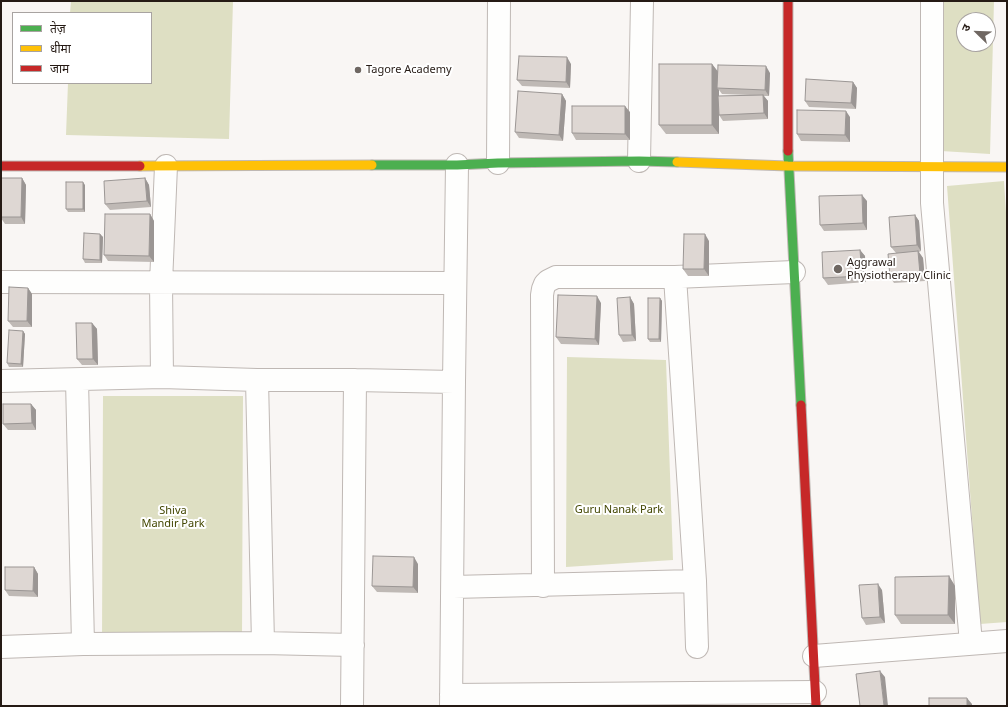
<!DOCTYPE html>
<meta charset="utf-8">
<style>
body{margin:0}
#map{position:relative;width:1008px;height:707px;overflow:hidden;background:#f9f6f4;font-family:"Noto Sans","Noto Sans Devanagari",sans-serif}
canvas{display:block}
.frame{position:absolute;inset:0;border:2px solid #251a14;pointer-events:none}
.legend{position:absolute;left:12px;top:12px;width:140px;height:72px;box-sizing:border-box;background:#fff;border:1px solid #a8a3a1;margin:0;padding:5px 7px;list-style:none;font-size:12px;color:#251a14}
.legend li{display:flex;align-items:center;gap:8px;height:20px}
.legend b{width:20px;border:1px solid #a8a3a1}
.north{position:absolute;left:956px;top:12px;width:40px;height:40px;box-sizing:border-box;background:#fff;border:1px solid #a8a3a1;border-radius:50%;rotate:293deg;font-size:11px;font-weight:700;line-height:16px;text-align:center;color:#251a14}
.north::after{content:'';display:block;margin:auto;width:14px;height:18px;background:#6f6762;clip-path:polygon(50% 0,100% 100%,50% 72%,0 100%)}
</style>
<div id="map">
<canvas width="1008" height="707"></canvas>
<div class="frame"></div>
<ul class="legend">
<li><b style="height:5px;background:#4caf50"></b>तेज़</li>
<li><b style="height:5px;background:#ffc107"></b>धीमा</li>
<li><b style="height:5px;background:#c62828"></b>जाम</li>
</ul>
<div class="north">उ</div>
</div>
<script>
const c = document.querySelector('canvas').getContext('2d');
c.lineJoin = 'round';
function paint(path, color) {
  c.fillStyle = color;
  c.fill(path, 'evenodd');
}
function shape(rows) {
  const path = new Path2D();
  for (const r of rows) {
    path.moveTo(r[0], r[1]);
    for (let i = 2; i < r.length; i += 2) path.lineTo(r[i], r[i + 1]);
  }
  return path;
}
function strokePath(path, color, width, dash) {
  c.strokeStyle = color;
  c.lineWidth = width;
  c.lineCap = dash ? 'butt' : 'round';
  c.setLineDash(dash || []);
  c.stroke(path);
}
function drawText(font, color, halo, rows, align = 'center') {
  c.font = font + ' "Noto Sans",sans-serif';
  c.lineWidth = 4;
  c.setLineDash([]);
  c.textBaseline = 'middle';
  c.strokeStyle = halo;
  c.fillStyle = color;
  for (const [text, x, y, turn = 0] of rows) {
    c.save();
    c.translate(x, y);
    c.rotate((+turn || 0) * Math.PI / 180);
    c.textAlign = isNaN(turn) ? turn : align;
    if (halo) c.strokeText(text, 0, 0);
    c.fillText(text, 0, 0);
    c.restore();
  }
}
const green = shape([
 [71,1,233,1,229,139,66,135,68,83,151,83,151,13,70,13],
 [943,1,994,1,990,154,941,151],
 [964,20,988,20,988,44,964,44],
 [1004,181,1007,228,1007,622,980,624,947,186],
 [567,357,666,360,673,560,566,567],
 [103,396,243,396,242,638,102,638]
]);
const street = shape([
 [932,1,932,203,971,643],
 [639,161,642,1],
 [498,163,499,1],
 [675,277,695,581,697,647],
 [1,282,455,283],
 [162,377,161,283,166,166],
 [77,380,83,644],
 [257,380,263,643],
 [1,381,162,377,257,380,355,380,454,382],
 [543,586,542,295,543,289,545,284,548,281,556,277,675,277,794,272],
 [453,587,695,581],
 [1,647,83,644,263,643,353,645],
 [814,656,1007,641],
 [451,695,815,692],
 [352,706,355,380],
 [451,706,454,382,457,165]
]);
const fast = shape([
 [788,151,801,405],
 [372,165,457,165,498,163,639,161,677,162]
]);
const slow = shape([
 [677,162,788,166,1007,167],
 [140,166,372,165]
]);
const jam = shape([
 [788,1,788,151],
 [1,166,140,166],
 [801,405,816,706]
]);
const wall = shape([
 [571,64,570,88,522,86,517,80],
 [712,64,718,72,770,73,769,96,764,96,768,101,768,119,723,121,719,115,719,112,719,134,666,134,659,125],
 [719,90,722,94,749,95,719,96],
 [853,82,857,88,856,109,809,107,805,101],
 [562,94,566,101,563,141,519,138,515,132],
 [630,112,630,140,576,140,572,133],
 [850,117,850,142,801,141,797,134],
 [1,178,22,178,26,185,25,224,5,224,1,218],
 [145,178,149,185,151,207,110,210,105,204],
 [85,185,85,212,68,212,66,209],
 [867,201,867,230,824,231,820,225],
 [150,214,154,221,154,262,108,261,104,255],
 [915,215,919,221,921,251,919,252,923,258,925,281,894,283,890,277,896,253,891,247],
 [100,234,103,237,102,263,85,263,83,259],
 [709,241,709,276,688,276,683,269],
 [860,250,865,256,866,282,828,285,823,278],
 [28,288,32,294,32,327,13,327,8,321],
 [630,297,634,304,636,341,623,342,619,335],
 [660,298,662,301,661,342,650,342,648,339],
 [601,303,599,345,561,344,556,337],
 [92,323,97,329,98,365,82,365,77,359],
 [23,331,25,334,23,367,9,367,7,363],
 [31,404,36,410,36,430,8,430,3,424],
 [418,564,418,593,377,592,372,586],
 [34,567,38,574,38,597,9,596,5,590],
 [949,576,955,586,955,624,901,624,895,615],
 [882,590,885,623,866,625,862,618]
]);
const shadedWall = shape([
 [567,57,571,64,570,88,566,82],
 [712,64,719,73,717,88,719,90,719,134,712,125],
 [766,66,770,73,769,96,765,90],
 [853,82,857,88,856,109,851,103],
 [562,94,566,101,563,141,559,135],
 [763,95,768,101,768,119,764,113],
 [625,106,630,112,630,140,625,134],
 [846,111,850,117,850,142,845,135],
 [22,178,26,185,25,224,21,217],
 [145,178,149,185,151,207,147,201],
 [83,182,85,185,85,212,83,209],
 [862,195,867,201,867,230,863,223],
 [150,214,154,221,154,262,149,256],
 [915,215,919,221,921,251,917,245],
 [100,234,103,237,102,263,100,260],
 [705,234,709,241,709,276,704,269],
 [860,250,865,256,866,282,862,276],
 [918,251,923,258,925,281,920,274],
 [28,288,32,294,32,327,27,321],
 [597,296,601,303,599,345,595,339],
 [630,297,634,304,636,341,632,335],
 [660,298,662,301,661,342,659,339],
 [92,323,97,329,98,365,93,359],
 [23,331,25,334,23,367,21,364],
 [31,404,36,410,36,430,32,423],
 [414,557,418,564,418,593,413,587],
 [34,567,38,574,38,597,33,591],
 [949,576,955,586,955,624,948,615],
 [878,584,882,590,885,623,880,617],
 [880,671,885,677,888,706,884,706],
 [967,698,972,704,972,706,967,706]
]);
const building = shape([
 [519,56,567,57,566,82,517,80,519,56],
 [659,64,712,64,712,125,659,125,659,64],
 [718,65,766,66,765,90,717,88,718,65],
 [806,79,853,82,851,103,805,101,806,79],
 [518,91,562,94,559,135,515,132,518,91],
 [763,95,764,113,719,115,718,96,763,95],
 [572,106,625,106,625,134,572,133,572,106],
 [797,110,846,111,845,135,797,134,797,110],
 [1,178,22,178,21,217,1,217,1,178],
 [145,178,147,201,105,204,104,181,145,178],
 [66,182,83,182,83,209,66,209,66,182],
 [862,195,863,223,820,225,819,196,862,195],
 [105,214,150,214,149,256,104,255,105,214],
 [915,215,917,245,891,247,889,217,915,215],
 [84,233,100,234,100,260,83,259,84,233],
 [684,234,705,234,704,269,683,269,684,234],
 [860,250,862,276,823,278,822,252,860,250],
 [918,251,920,274,890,277,888,254,918,251],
 [9,287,28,288,27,321,8,321,9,287],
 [558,295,597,296,595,339,556,337,558,295],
 [630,297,632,335,619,335,617,298,630,297],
 [648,298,660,298,659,339,648,339,648,298],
 [76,323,92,323,93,359,77,359,76,323],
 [9,330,23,331,21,364,7,363,9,330],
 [3,404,31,404,32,423,3,424,3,404],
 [373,556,414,557,413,587,372,586,373,556],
 [5,567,34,567,33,591,5,590,5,567],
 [949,576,948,615,895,615,895,577,949,576],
 [878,584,880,617,862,618,859,585,878,584],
 [880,671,884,706,860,706,856,674,880,671],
 [929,698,967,698,967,706,929,706,929,698]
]);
const markers = [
 [358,70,4,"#6f6762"],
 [838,269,5,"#6f6762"]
];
const poiNames = [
 ["Tagore Academy",366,70],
 ["Aggrawal",847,263],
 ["Physiotherapy Clinic",847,276]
];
const parkNames = [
 ["Guru Nanak Park",619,510],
 ["Shiva",173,511],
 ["Mandir Park",173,524]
];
paint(green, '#dedfc3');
strokePath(street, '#bfb8b4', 24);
strokePath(fast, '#bfb8b4', 11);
strokePath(slow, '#bfb8b4', 11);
strokePath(jam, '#bfb8b4', 11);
strokePath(street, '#fefefd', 22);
strokePath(fast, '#4caf50', 9);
strokePath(slow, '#ffc107', 9);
strokePath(jam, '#c62828', 9);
paint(wall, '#bfb9b5');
paint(shadedWall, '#9b9694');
paint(building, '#ded7d3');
strokePath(building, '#9b9694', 1);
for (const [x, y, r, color] of markers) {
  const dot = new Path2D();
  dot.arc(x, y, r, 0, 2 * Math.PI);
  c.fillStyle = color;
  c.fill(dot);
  strokePath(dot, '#fff', 1.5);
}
drawText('11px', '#251a14', '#fff', poiNames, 'left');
drawText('11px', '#424601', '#fff', parkNames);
</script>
